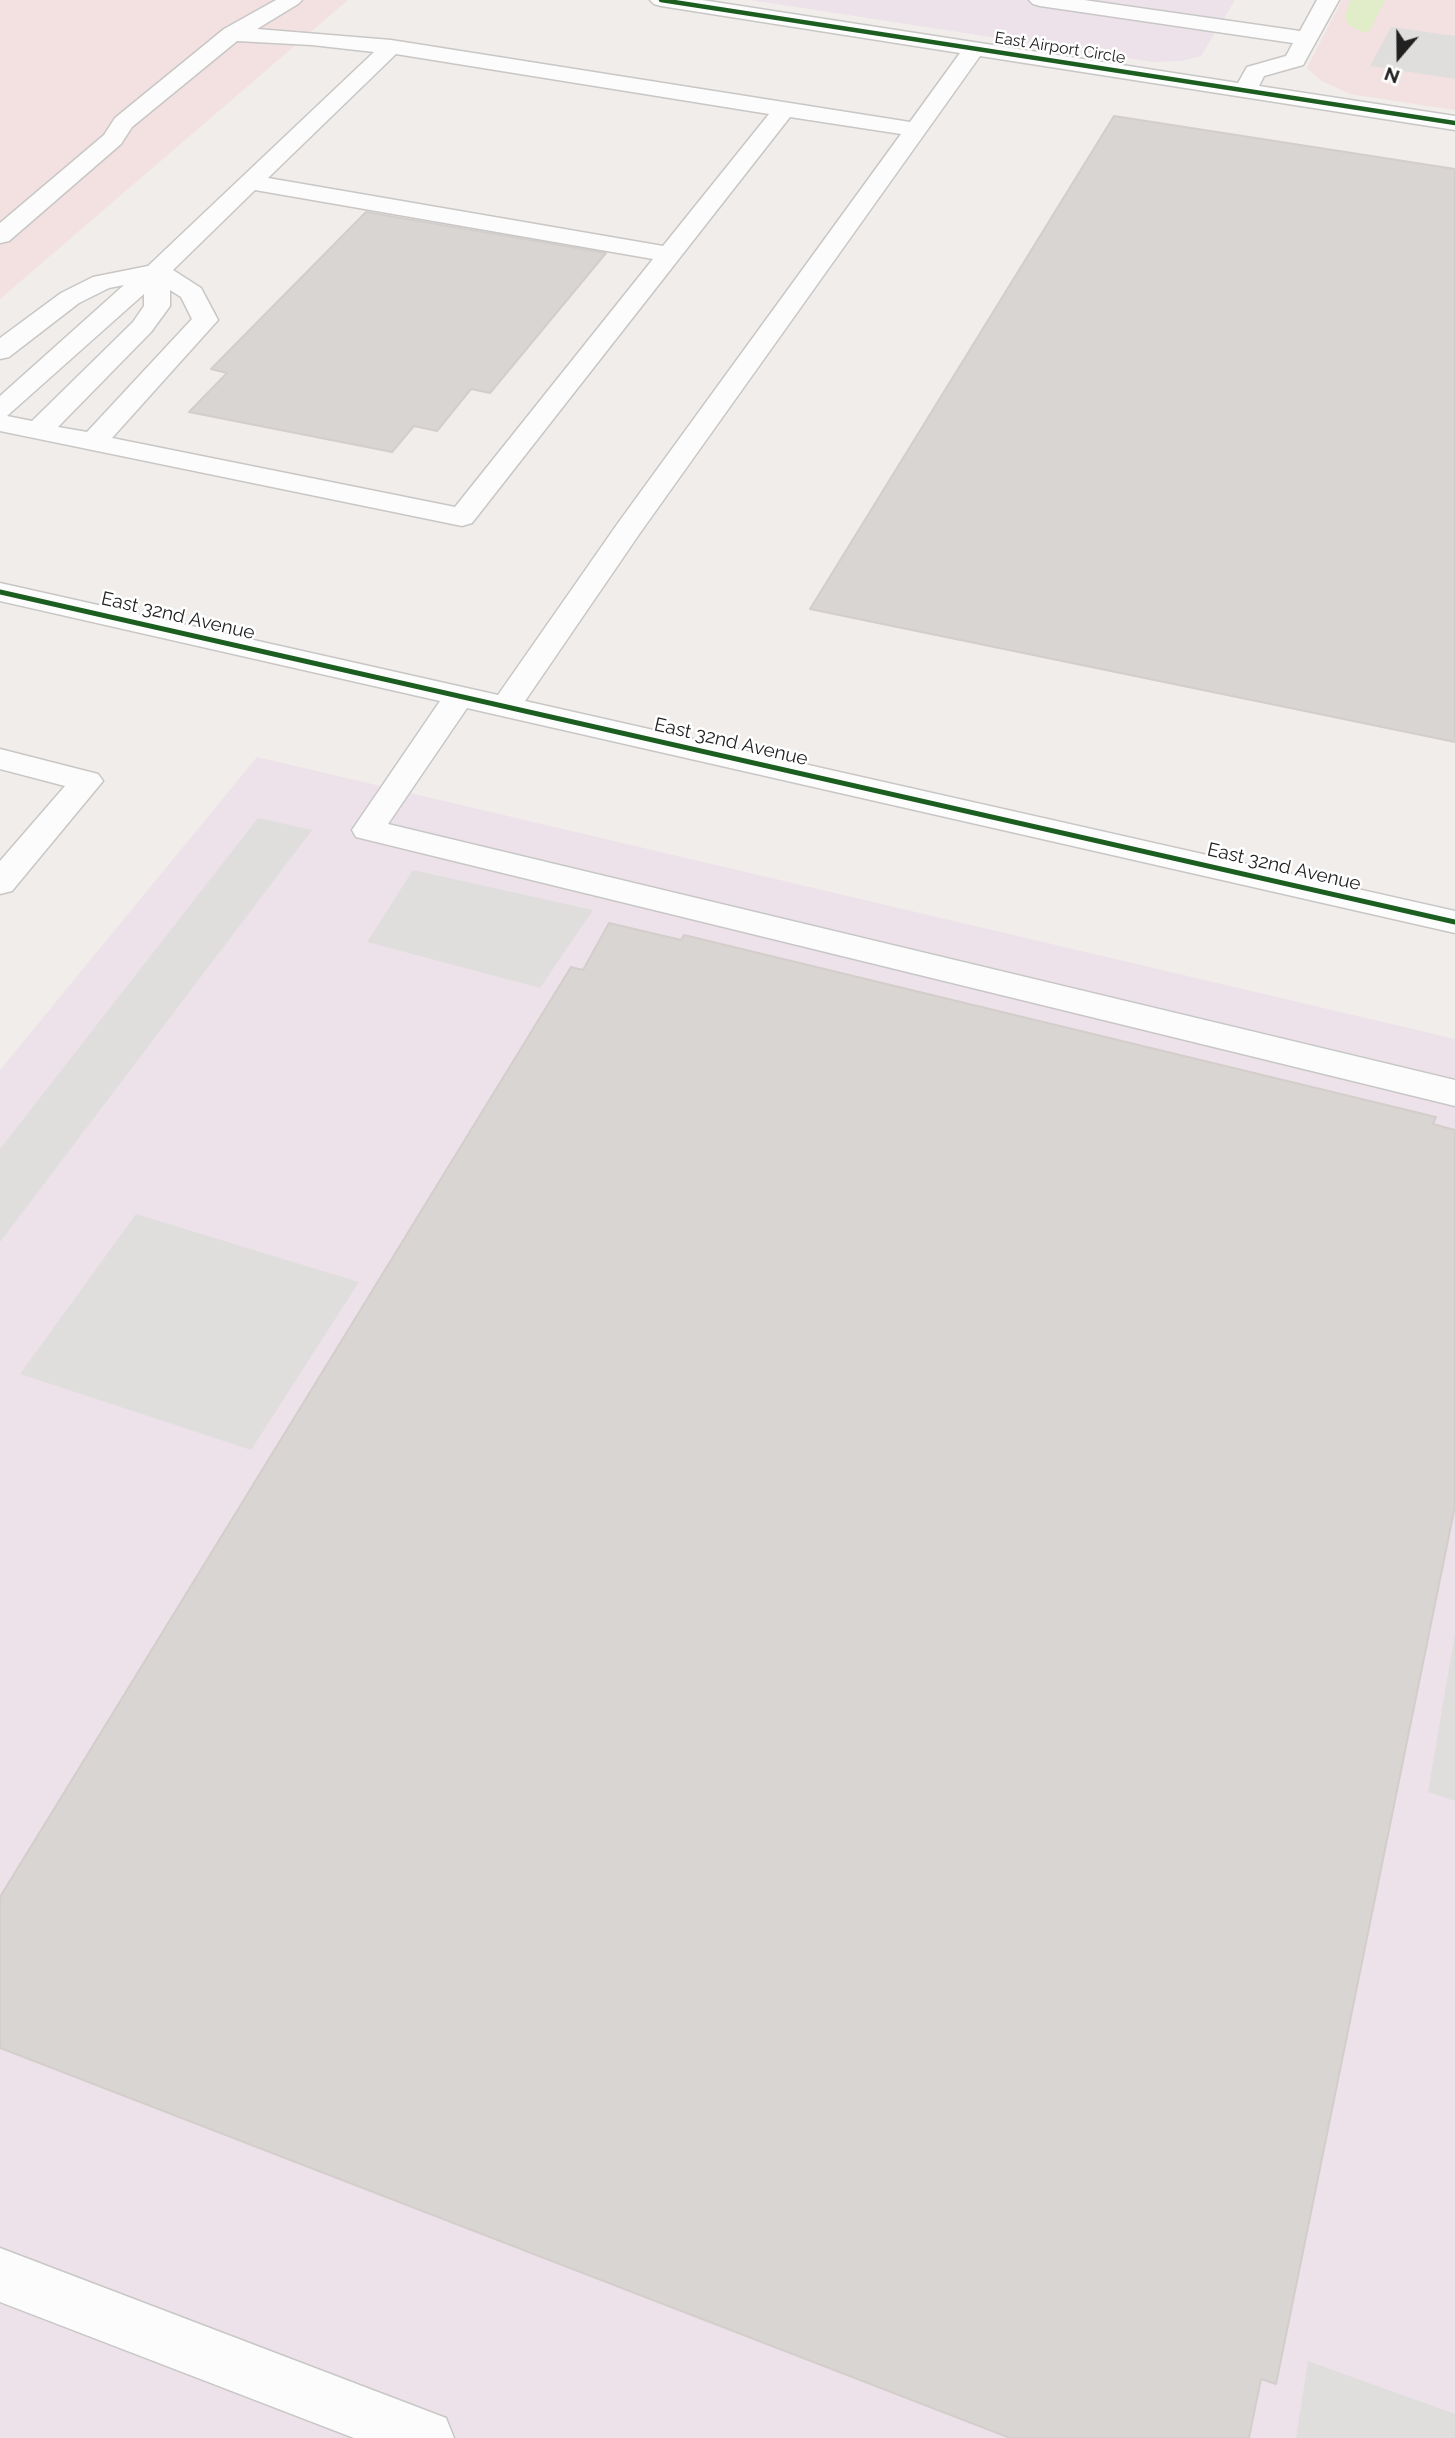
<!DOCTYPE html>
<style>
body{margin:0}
#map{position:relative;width:1455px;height:2438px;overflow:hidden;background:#f0edea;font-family:Raleway,sans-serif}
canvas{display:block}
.north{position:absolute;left:1364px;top:21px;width:70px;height:70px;-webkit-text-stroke:5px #fff;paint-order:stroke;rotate:200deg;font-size:19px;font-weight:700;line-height:28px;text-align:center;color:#212121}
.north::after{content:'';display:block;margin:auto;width:24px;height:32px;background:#212121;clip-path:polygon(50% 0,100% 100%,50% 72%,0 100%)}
</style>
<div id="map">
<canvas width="1455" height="2438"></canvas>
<div class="north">N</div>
</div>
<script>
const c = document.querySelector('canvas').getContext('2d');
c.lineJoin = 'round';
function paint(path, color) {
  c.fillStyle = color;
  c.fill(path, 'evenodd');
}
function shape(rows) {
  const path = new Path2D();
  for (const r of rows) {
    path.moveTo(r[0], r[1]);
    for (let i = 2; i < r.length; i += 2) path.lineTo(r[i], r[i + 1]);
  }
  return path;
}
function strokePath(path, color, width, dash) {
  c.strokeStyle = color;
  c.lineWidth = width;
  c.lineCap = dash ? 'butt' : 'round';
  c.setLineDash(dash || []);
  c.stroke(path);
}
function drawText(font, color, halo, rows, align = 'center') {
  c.font = font + ' Raleway,sans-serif';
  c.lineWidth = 5;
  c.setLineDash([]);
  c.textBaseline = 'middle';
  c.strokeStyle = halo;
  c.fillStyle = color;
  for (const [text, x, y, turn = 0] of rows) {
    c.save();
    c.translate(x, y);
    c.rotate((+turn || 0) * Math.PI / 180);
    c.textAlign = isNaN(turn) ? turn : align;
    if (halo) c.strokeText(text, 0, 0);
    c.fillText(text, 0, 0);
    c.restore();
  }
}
const commercial = shape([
 [0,0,348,0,0,299],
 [1342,0,1455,0,1455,110,1350,94,1320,80,1307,68]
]);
const industrial = shape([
 [751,0,1235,0,1201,56,1181,61,1153,62],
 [257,757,1455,1039,1455,2438,0,2438,0,1070]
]);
const grass = shape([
 [1351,0,1385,0,1370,30,1364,33,1347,24,1345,14]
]);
const parking = shape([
 [1391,27,1455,36,1455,79,1370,66],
 [258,818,312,830,0,1242,0,1149],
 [413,870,593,910,540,988,367,942],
 [136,1214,359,1282,251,1450,20,1374],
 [1455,1633,1455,1801,1428,1792],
 [1308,2361,1455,2414,1455,2438,1296,2438]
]);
const building = shape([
 [1114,116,1455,169,1455,742,810,609,1114,116],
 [366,212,606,253,490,393,471,389,437,431,414,426,392,452,189,412,227,373,211,369,366,212],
 [609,923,681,940,684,935,1436,1117,1433,1124,1455,1130,1455,1506,1276,2384,1261,2379,1249,2438,1010,2438,0,2048,0,1897,571,967,583,970,609,923]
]);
const minor = shape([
 [276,0,302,0,298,4,257,29,391,40,910,122,960,53,661,6,654,4,650,0,702,0,1238,83,1247,67,1286,56,1293,43,1040,6,1033,4,1029,0,1084,0,1300,31,1317,0,1339,0,1303,65,1264,76,1259,86,1455,116,1455,130,980,56,640,533,525,701,1455,911,1455,933,467,708,388,824,1455,1080,1455,1106,356,837,352,830,440,701,0,601,0,583,498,695,618,523,901,134,790,117,472,523,462,526,0,431,0,396,124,285,109,288,79,303,9,357,0,359,0,338,61,293,93,277,148,266,374,52,312,45,237,41,132,127,121,144,9,241,0,243,0,223,104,135,115,118,224,29,276,0],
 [396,54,769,114,663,246,268,178,396,54],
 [255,190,653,259,455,507,112,438,218,320,201,288,173,270,255,190],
 [170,290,181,297,192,319,87,432,58,427,151,332,170,306,170,290],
 [144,294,144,306,133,322,32,421,7,416,144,294],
 [0,749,98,774,103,781,12,891,0,894,0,861,65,786,0,769,0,749],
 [0,2248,446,2418,454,2438,354,2438,0,2302,0,2248]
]);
const cyclewayFar1 = shape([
 [661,0,1455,123]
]);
const cycleway = shape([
 [0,592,1455,922]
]);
const farStreetnames = [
 ["East Airport Circle",1060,48,9]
];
const streetNames = [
 ["East 32nd Avenue",178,616,13],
 ["East 32nd Avenue",731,742,13],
 ["East 32nd Avenue",1284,867,13]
];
paint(commercial, '#f2e1e0');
paint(industrial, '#ede2e9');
paint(grass, '#e0edc8');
paint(parking, '#e0dedd');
paint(building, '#d8d5d2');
strokePath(building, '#d3cecb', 2);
strokePath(minor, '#c8c7c6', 3);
paint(minor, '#fdfcfc');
strokePath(cyclewayFar1, '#1b5e20', 4.5);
strokePath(cycleway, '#1b5e20', 5);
drawText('16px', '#212121', '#fff', farStreetnames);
drawText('19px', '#212121', '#fff', streetNames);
</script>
